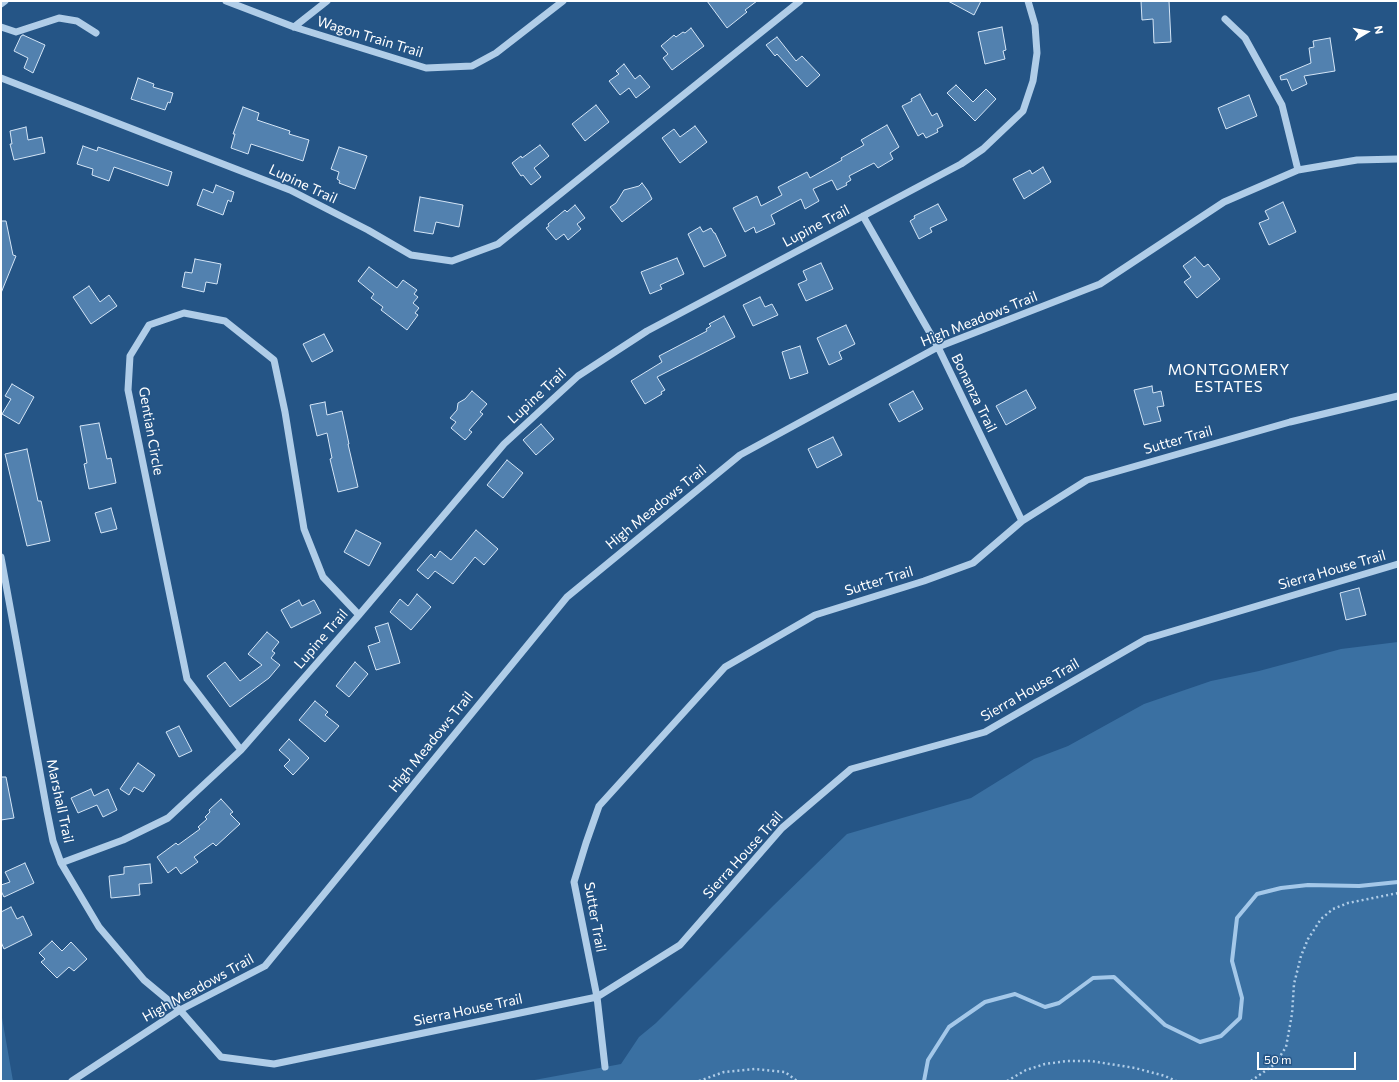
<!DOCTYPE html>
<style>
body{margin:0}
#map{position:relative;width:1399px;height:1082px;overflow:hidden;background:#255586;font-family:Commissioner,sans-serif}
canvas{display:block}
.frame{position:absolute;inset:0;border:2px solid #fff;pointer-events:none}
.north{position:absolute;left:1347px;top:12px;width:40px;height:40px;-webkit-text-stroke:3px #255586;paint-order:stroke;rotate:80deg;font-size:11px;font-weight:700;line-height:16px;text-align:center;color:#fff}
.north::after{content:'';display:block;margin:auto;width:14px;height:18px;background:#fff;clip-path:polygon(50% 0,100% 100%,50% 72%,0 100%)}
.scale{position:absolute;left:1257px;top:1052px;width:99px;height:18px;box-sizing:border-box;border:2px solid #fff;border-top:0;padding-left:5px;font-size:12px;line-height:14px;white-space:nowrap;color:#fff;-webkit-text-stroke:3px #255586;paint-order:stroke}
</style>
<div id="map">
<canvas width="1399" height="1082"></canvas>
<div class="frame"></div>
<div class="north">N</div>
<div class="scale">50 m</div>
</div>
<script>
const c = document.querySelector('canvas').getContext('2d');
c.lineJoin = 'round';
function paint(path, color) {
  c.fillStyle = color;
  c.fill(path, 'evenodd');
}
function shape(rows) {
  const path = new Path2D();
  for (const r of rows) {
    path.moveTo(r[0], r[1]);
    for (let i = 2; i < r.length; i += 2) path.lineTo(r[i], r[i + 1]);
  }
  return path;
}
function strokePath(path, color, width, dash) {
  c.strokeStyle = color;
  c.lineWidth = width;
  c.lineCap = dash ? 'butt' : 'round';
  c.setLineDash(dash || []);
  c.stroke(path);
}
function drawText(font, color, halo, rows, align = 'center') {
  c.font = font + ' Commissioner,sans-serif';
  c.lineWidth = 3;
  c.setLineDash([]);
  c.textBaseline = 'middle';
  c.strokeStyle = halo;
  c.fillStyle = color;
  for (const [text, x, y, turn = 0] of rows) {
    c.save();
    c.translate(x, y);
    c.rotate((+turn || 0) * Math.PI / 180);
    c.textAlign = isNaN(turn) ? turn : align;
    if (halo) c.strokeText(text, 0, 0);
    c.fillText(text, 0, 0);
    c.restore();
  }
}
const green = shape([
 [1398,642,1398,1081,529,1081,621,1064,639,1037,656,1023,774,905,847,834,971,798,1034,759,1068,746,1144,704,1211,681,1259,671,1341,649],
 [1,1012,13,1081,1,1081]
]);
const stream = shape([
 [924,1081,928,1060,949,1027,985,1002,1015,994,1045,1007,1059,1003,1093,978,1114,977,1165,1025,1200,1042,1221,1036,1240,1018,1242,998,1232,961,1237,918,1257,894,1281,888,1308,885,1359,886,1398,882]
]);
const building = shape([
 [707,1,757,1,745,10,747,12,727,28,707,1],
 [948,1,981,1,974,15,948,1],
 [1141,1,1169,1,1171,42,1154,43,1153,19,1142,20,1141,1],
 [1002,27,1006,50,1003,51,1005,59,985,64,978,32,1002,27],
 [691,28,704,46,672,70,663,58,668,54,661,46,674,35,676,37,683,32,685,33,691,28],
 [23,35,45,45,33,73,24,68,28,58,14,51,21,36,23,35],
 [777,37,796,61,802,56,820,75,807,87,777,54,775,56,766,45,777,37],
 [1330,38,1335,71,1304,76,1307,84,1292,91,1287,79,1281,80,1280,76,1311,63,1309,48,1314,47,1313,41,1330,38],
 [624,64,635,79,640,75,650,87,636,98,629,88,620,95,609,81,619,74,616,71,624,64],
 [138,78,154,84,153,87,173,93,170,103,168,102,165,110,131,99,138,78],
 [956,85,973,102,986,89,996,99,975,121,947,93,956,85],
 [920,94,932,116,937,113,943,126,937,129,938,132,926,138,923,133,918,136,902,106,912,101,911,99,920,94],
 [1249,95,1257,116,1226,129,1218,108,1249,95],
 [596,105,609,122,585,141,572,124,596,105],
 [243,107,259,113,257,120,290,131,289,134,309,140,303,161,251,144,248,154,231,148,235,134,233,134,243,107],
 [887,125,899,147,890,153,893,159,878,168,874,163,849,176,851,180,846,183,847,185,837,190,832,180,813,189,819,201,805,209,801,199,771,215,775,224,756,233,754,227,745,232,733,208,757,196,761,206,782,195,778,187,807,172,810,178,842,160,841,158,864,145,861,140,887,125],
 [695,126,707,142,680,163,662,138,674,129,680,137,695,126],
 [26,127,28,140,42,137,45,153,14,160,10,144,12,144,10,131,26,127],
 [540,145,549,156,534,168,541,177,531,185,523,175,521,176,512,163,521,156,522,158,540,145],
 [83,146,97,151,98,147,172,172,168,186,114,167,109,181,92,175,93,169,77,164,83,146],
 [339,147,367,156,355,189,339,183,340,181,337,179,339,172,331,169,339,147],
 [1043,167,1051,182,1024,199,1013,179,1030,170,1032,174,1043,167],
 [642,183,648,191,652,199,622,222,610,207,616,203,624,190,639,186,642,183],
 [216,185,234,192,231,202,228,200,223,215,197,205,203,189,213,193,216,185],
 [420,197,463,205,459,227,436,222,433,234,414,231,420,197],
 [1283,202,1296,232,1269,245,1259,223,1269,219,1265,211,1283,202],
 [938,204,947,220,930,228,932,232,919,239,910,221,915,218,914,216,938,204],
 [575,205,585,218,577,224,581,229,568,240,564,234,556,240,546,228,549,226,548,224,565,210,567,212,575,205],
 [1,221,6,221,13,255,16,256,1,293,1,221],
 [700,227,703,232,711,228,714,233,715,233,726,256,704,267,688,234,700,227],
 [1195,257,1204,267,1208,264,1220,279,1197,298,1184,282,1191,277,1183,266,1195,257],
 [677,258,684,274,660,285,662,289,650,294,641,272,677,258],
 [195,259,221,264,217,284,206,282,204,292,182,287,185,272,192,273,195,259],
 [821,263,833,289,806,301,798,284,807,280,803,271,821,263],
 [369,267,397,288,403,280,417,290,414,294,418,297,413,303,419,308,415,313,418,315,407,330,381,310,383,307,371,298,374,294,358,281,369,267],
 [89,286,100,302,109,295,117,306,91,324,73,297,89,286],
 [760,297,765,307,772,304,778,315,753,326,743,305,760,297],
 [724,316,735,337,657,377,665,390,661,392,662,394,645,404,631,381,662,362,659,356,707,331,706,329,711,326,709,324,724,316],
 [846,325,855,344,839,352,842,359,829,365,817,338,846,325],
 [324,334,333,351,312,362,303,344,324,334],
 [800,346,808,373,790,379,782,352,800,346],
 [12,384,34,397,19,424,2,414,11,399,5,396,12,384],
 [1152,386,1153,393,1161,391,1164,406,1157,407,1161,421,1144,425,1134,390,1152,386],
 [1026,390,1036,408,1006,425,996,406,1026,390],
 [472,391,487,404,480,412,483,414,469,430,472,432,465,440,451,428,456,422,450,418,457,410,458,403,465,399,472,391],
 [913,391,923,409,899,422,889,404,913,391],
 [325,402,327,415,342,411,349,444,348,444,358,487,338,492,330,459,332,458,327,433,317,436,310,405,325,402],
 [99,423,107,459,111,458,116,483,89,489,84,464,87,463,80,426,99,423],
 [541,424,554,439,536,455,523,440,541,424],
 [833,437,842,455,817,468,808,449,833,437],
 [27,449,38,501,41,501,50,541,27,546,5,454,27,449],
 [507,460,523,473,503,498,487,485,507,460],
 [111,508,117,529,101,533,95,513,111,508],
 [356,530,381,543,369,566,344,552,356,530],
 [476,530,498,549,484,565,475,557,453,584,435,571,428,579,417,570,431,554,435,558,440,551,451,560,476,530],
 [1359,588,1366,615,1346,620,1340,593,1359,588],
 [417,594,431,607,411,630,390,612,400,599,408,606,417,594],
 [299,600,302,606,314,600,321,613,291,628,281,610,299,600],
 [388,623,400,663,376,670,368,646,380,642,375,627,388,623],
 [267,632,279,642,272,651,275,653,271,658,280,665,269,678,230,707,207,676,225,662,240,681,262,665,248,654,267,632],
 [355,662,368,674,349,697,336,686,355,662],
 [315,701,328,712,325,715,339,726,325,742,299,720,315,701],
 [179,726,192,751,179,757,166,732,179,726],
 [289,739,309,758,293,775,284,766,290,760,279,750,289,739],
 [138,763,155,775,143,792,134,787,129,795,120,789,138,763],
 [1,777,6,777,14,818,1,820,1,777],
 [91,789,94,796,108,789,117,810,103,817,97,805,78,813,71,798,91,789],
 [221,799,233,812,230,814,240,824,216,846,213,843,194,857,198,862,181,874,176,867,168,873,157,857,176,843,178,845,200,829,198,827,207,819,205,817,210,812,209,810,221,799],
 [25,863,34,883,4,897,1,891,1,885,10,882,5,872,25,863],
 [150,864,152,883,139,884,140,895,111,898,109,876,124,874,124,867,150,864],
 [11,907,17,919,23,916,32,935,4,949,1,942,1,912,11,907],
 [52,941,62,951,71,942,87,959,74,971,69,967,57,978,41,962,45,959,39,953,52,941]
]);
const path = shape([
 [699,1081,724,1072,755,1069,785,1072,797,1081],
 [1007,1081,1026,1070,1045,1064,1067,1061,1091,1061,1135,1068,1165,1076,1176,1081],
 [1251,1081,1275,1064,1286,1047,1292,1014,1294,984,1301,956,1308,939,1321,919,1333,909,1348,903,1398,893]
]);
const minor = shape([
 [226,1,294,27,426,68,472,66,496,53,563,1],
 [1,4,5,1],
 [1225,19,1245,38,1282,105,1298,170],
 [1,27,16,32,59,18,77,21,96,33],
 [294,27,327,1],
 [1,78,290,190,368,230,411,255,452,261,498,244,800,1],
 [863,216,938,347,1022,521],
 [1,557,47,811,53,841,61,863,99,927,144,980,180,1010,221,1057,274,1064,597,997,680,945,782,828,851,769,985,732,1146,639,1398,564],
 [241,750,187,679,128,390,130,356,149,325,184,313,225,321,274,360,285,412,304,529,323,577,359,615],
 [61,863,123,840,168,818,241,750,359,615,504,444,578,376,647,331,961,164,983,149,1023,111,1033,81,1037,53,1035,25,1028,1],
 [605,1067,597,997,574,882,586,843,599,806,725,667,815,615,924,581,973,563,1022,521,1087,480,1290,422,1398,396],
 [72,1081,180,1010,265,966,567,597,740,455,938,347,1100,284,1224,202,1298,170,1357,160,1398,159]
]);
const streetNames = [
 ["Wagon Train Trail",370,37,17],
 ["Lupine Trail",303,184,25],
 ["Lupine Trail",816,226,-28],
 ["High Meadows Trail",979,319,-22],
 ["Bonanza Trail",974,393,64],
 ["Lupine Trail",537,396,-43],
 ["Gentian Circle",151,431,80],
 ["Sutter Trail",1178,440,-16],
 ["High Meadows Trail",656,507,-39],
 ["Sierra House Trail",1332,570,-16],
 ["Sutter Trail",879,581,-17],
 ["Lupine Trail",321,639,-49],
 ["Sierra House Trail",1030,690,-30],
 ["High Meadows Trail",431,742,-51],
 ["Marshall Trail",60,801,78],
 ["Sierra House Trail",743,855,-48],
 ["Sutter Trail",595,917,80],
 ["High Meadows Trail",198,988,-29],
 ["Sierra House Trail",468,1010,-12]
];
const neighbourhoodNames = [
 ["MONTGOMERY",1229,370],
 ["ESTATES",1229,387]
];
paint(green, '#3a70a2');
strokePath(stream, '#a4c8e9', 4);
paint(building, '#5281af');
strokePath(building, '#d4e5f6', 1);
strokePath(path, '#b0cde8', 2.5, [2, 3]);
strokePath(minor, '#b0cde8', 7);
drawText('14px', '#fff', '#255586', streetNames);
c.letterSpacing = '1px';
drawText('15px', '#fff', '#255586', neighbourhoodNames);
c.letterSpacing = '0px';
</script>
